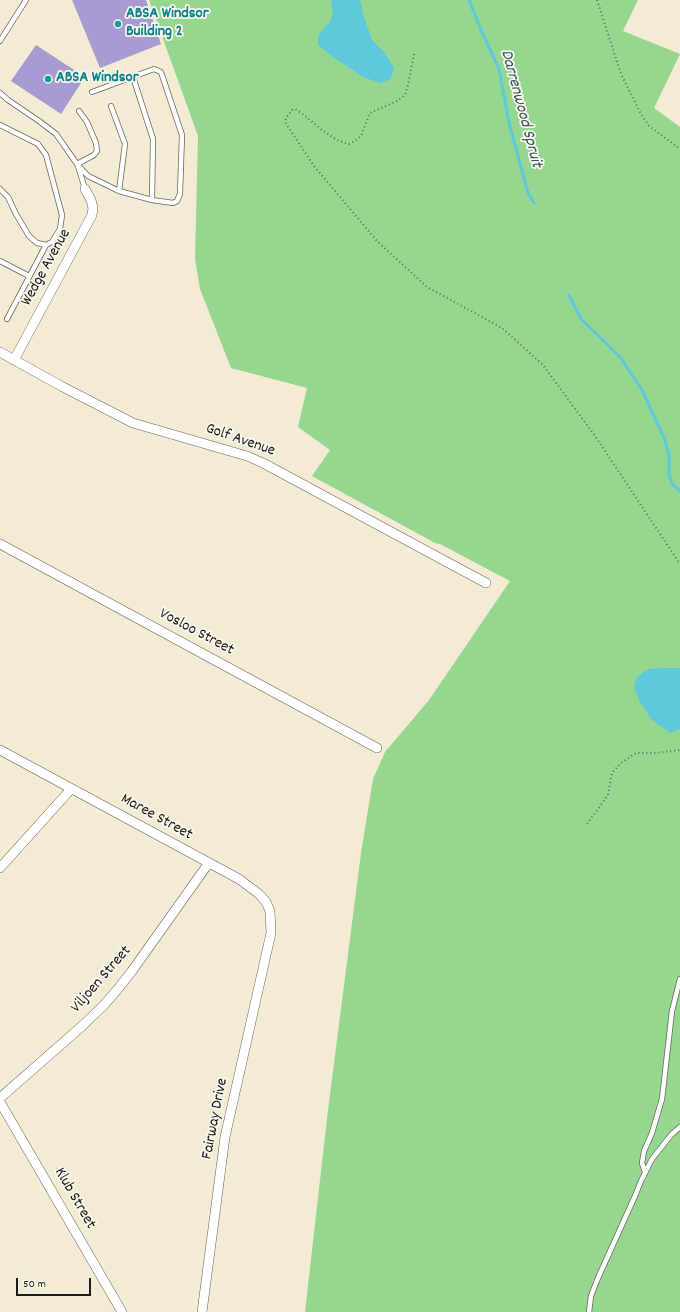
<!DOCTYPE html>
<style>
body{margin:0}
#map{position:relative;width:680px;height:1312px;overflow:hidden;background:#f4ebd5;font-family:Dekko,sans-serif}
canvas{display:block}
.scale{position:absolute;left:16px;top:1278px;width:75px;height:18px;box-sizing:border-box;border:2px solid #1c1c1c;border-top:0;padding-left:5px;font-size:12px;line-height:14px;white-space:nowrap;color:#1c1c1c;-webkit-text-stroke:3px #fbf7ec;paint-order:stroke}
</style>
<div id="map">
<canvas width="680" height="1312"></canvas>
<div class="scale">50 m</div>
</div>
<script>
const c = document.querySelector('canvas').getContext('2d');
c.lineJoin = 'round';
function paint(path, color) {
  c.fillStyle = color;
  c.fill(path, 'evenodd');
}
function shape(rows) {
  const path = new Path2D();
  for (const r of rows) {
    path.moveTo(r[0], r[1]);
    for (let i = 2; i < r.length; i += 2) path.lineTo(r[i], r[i + 1]);
  }
  return path;
}
function strokePath(path, color, width, dash) {
  c.strokeStyle = color;
  c.lineWidth = width;
  c.lineCap = dash ? 'butt' : 'round';
  c.setLineDash(dash || []);
  c.stroke(path);
}
function drawText(font, color, halo, rows, align = 'center') {
  c.font = font + ' Dekko,sans-serif';
  c.lineWidth = 3.5;
  c.setLineDash([]);
  c.textBaseline = 'middle';
  c.strokeStyle = halo;
  c.fillStyle = color;
  for (const [text, x, y, turn = 0] of rows) {
    c.save();
    c.translate(x, y);
    c.rotate((+turn || 0) * Math.PI / 180);
    c.textAlign = isNaN(turn) ? turn : align;
    if (halo) c.strokeText(text, 0, 0);
    c.fillText(text, 0, 0);
    c.restore();
  }
}
const green = shape([
 [149,0,638,0,623,31,680,54,654,108,680,127,680,1312,305,1312,328,1110,361,853,373,779,385,752,429,700,510,581,440,544,435,543,312,476,330,450,298,427,307,388,231,368,200,289,195,259,198,136]
]);
const water = shape([
 [331,0,360,0,363,14,372,40,385,53,394,68,391,79,380,83,363,77,330,55,318,45,318,37,324,28,330,22,333,14],
 [661,668,680,668,680,729,670,733,652,720,640,702,634,688,636,679,642,673,649,669]
]);
const stream = shape([
 [469,0,481,30,499,69,509,123,528,193,534,203],
 [569,295,581,319,620,357,642,390,665,440,669,456,669,473,672,484,680,491]
]);
const building = shape([
 [72,0,146,0,161,44,100,68],
 [36,45,85,77,61,114,11,81]
]);
const path = shape([
 [597,0,621,74,641,114,649,126,680,149],
 [414,54,408,85,405,95,397,101,370,113,361,136,355,141,349,144,345,143,337,140,322,130,304,115,295,109,292,110,286,118,285,122,314,166,377,241,427,287,502,328,543,365,595,436,680,564],
 [587,824,608,795,612,773,621,763,636,753,656,753,680,750]
]);
const service = shape([
 [0,41,26,0],
 [133,77,153,139,152,200],
 [0,93,8,100,39,121,56,134,77,164,88,176,119,191,152,200,173,203,177,201,180,194,182,135,161,72,154,69,92,92],
 [111,106,125,144,119,191],
 [0,125,38,144,46,155,62,215,60,229,52,242,46,245,37,243,29,236,16,214,8,197,0,189],
 [77,164,94,155,97,151,96,143,87,122,79,111],
 [78,166,85,189],
 [0,261,29,276],
 [7,319,46,245],
 [645,1172,642,1163,644,1151,652,1133,662,1099,672,1011,680,979],
 [589,1312,591,1296,598,1278,635,1196,641,1181,652,1159,671,1135,680,1127]
]);
const minor = shape([
 [0,352,61,386,133,423,247,456,263,463,486,583],
 [14,360,92,215,93,208,91,200,85,189],
 [0,544,377,748],
 [0,750,239,879,259,894,266,902,270,911,271,933,225,1137,202,1312],
 [0,868,71,789],
 [0,1098,81,1027,103,1006,117,990,132,971,208,864],
 [0,1102,122,1312]
]);
const markers = [
 [118,24,4,"#0f9aa8"],
 [48,79,4,"#0f9aa8"]
];
const cultureNames = [
 ["ABSA Windsor",126,15],
 ["Building 2",126,33],
 ["ABSA Windsor",56,79]
];
const streetNames = [
 ["Wedge Avenue",47,268,-61],
 ["Golf Avenue",240,441,19],
 ["Vosloo Street",196,633,28],
 ["Maree Street",156,818,29],
 ["Viljoen Street",102,980,-49],
 ["Fairway Drive",216,1119,-79],
 ["Klub Street",74,1199,60]
];
const waterNames = [
 ["Darrenwood Spruit",520,109,75]
];
paint(green, '#95d78f');
paint(water, '#5fc8db');
strokePath(stream, '#5fc8db', 3);
paint(building, '#a89bd4');
strokePath(service, '#68645d', 6);
strokePath(minor, '#68645d', 10);
strokePath(path, '#68645d', 2, [1, 3]);
strokePath(service, '#fff', 4.5);
strokePath(minor, '#fff', 9);
for (const [x, y, r, color] of markers) {
  const dot = new Path2D();
  dot.arc(x, y, r, 0, 2 * Math.PI);
  c.fillStyle = color;
  c.fill(dot);
  strokePath(dot, '#fbf7ec', 1.5);
}
drawText('bold 16px', '#0d838f', '#fbf7ec', cultureNames, 'left');
drawText('16px', '#1c1c1c', '#fbf7ec', streetNames);
drawText('italic 17px', '#33585f', '#fbf7ec', waterNames);
</script>
